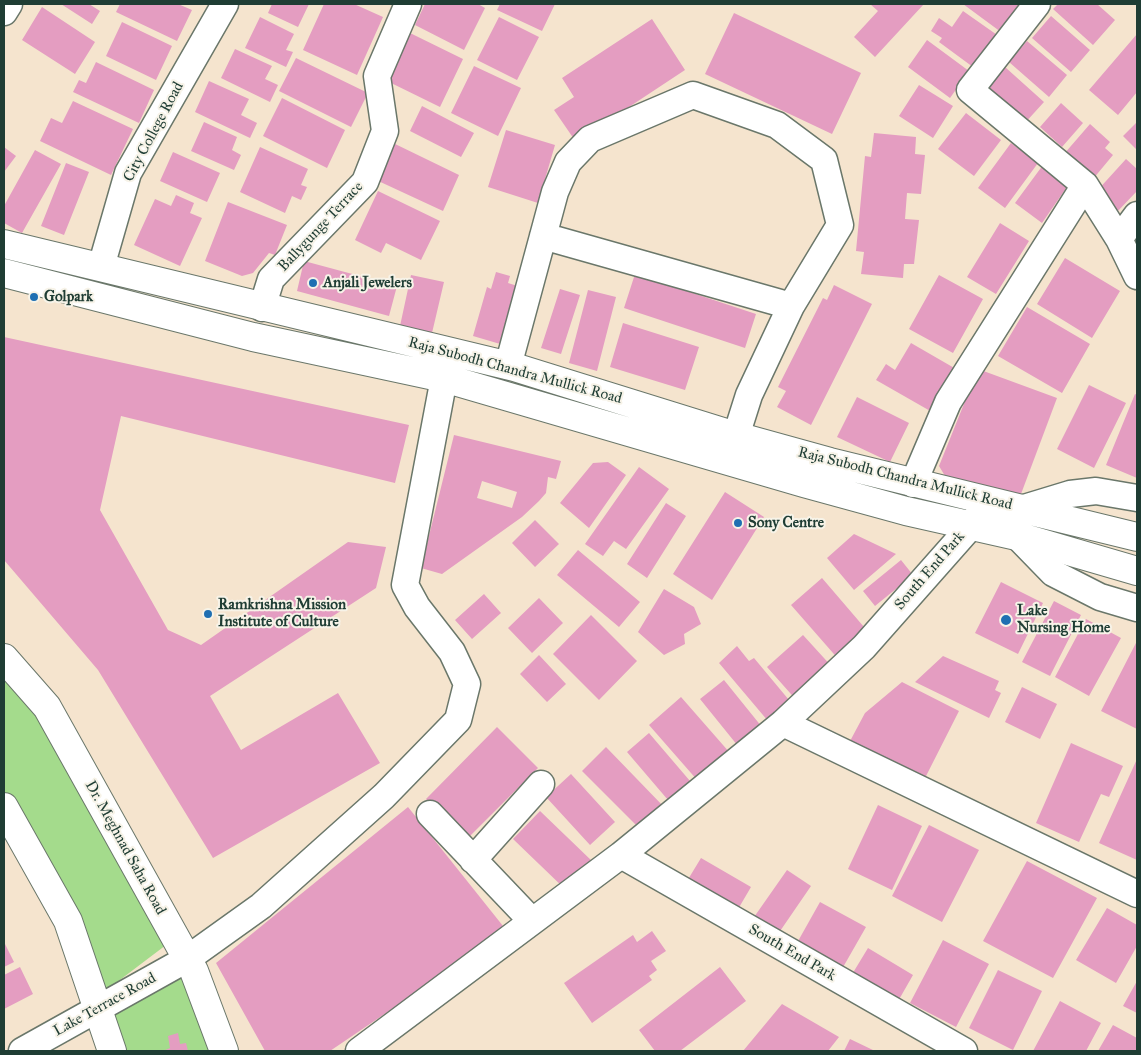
<!DOCTYPE html>
<style>
body{margin:0}
#map{position:relative;width:1141px;height:1055px;overflow:hidden;background:#f5e4ce;font-family:"IM FELL Great Primer",serif}
canvas{display:block}
.frame{position:absolute;inset:0;border:5px solid #1f3d34;pointer-events:none}
</style>
<div id="map">
<canvas width="1141" height="1055"></canvas>
<div class="frame"></div>
</div>
<script>
const c = document.querySelector('canvas').getContext('2d');
c.lineJoin = 'round';
function paint(path, color) {
  c.fillStyle = color;
  c.fill(path, 'evenodd');
}
function shape(rows) {
  const path = new Path2D();
  for (const r of rows) {
    path.moveTo(r[0], r[1]);
    for (let i = 2; i < r.length; i += 2) path.lineTo(r[i], r[i + 1]);
  }
  return path;
}
function strokePath(path, color, width, dash) {
  c.strokeStyle = color;
  c.lineWidth = width;
  c.lineCap = dash ? 'butt' : 'round';
  c.setLineDash(dash || []);
  c.stroke(path);
}
function drawText(font, color, halo, rows, align = 'center') {
  c.font = font + ' "IM FELL Great Primer",serif';
  c.lineWidth = 4;
  c.setLineDash([]);
  c.textBaseline = 'middle';
  c.strokeStyle = halo;
  c.fillStyle = color;
  for (const [text, x, y, turn = 0] of rows) {
    c.save();
    c.translate(x, y);
    c.rotate((+turn || 0) * Math.PI / 180);
    c.textAlign = isNaN(turn) ? turn : align;
    if (halo) c.strokeText(text, 0, 0);
    c.fillText(text, 0, 0);
    c.restore();
  }
}
const green = shape([
 [4,664,40,712,166,945,100,995,4,795],
 [178,962,217,1051,121,1051,107,1013]
]);
const building = shape([
 [61,4,89,4,100,11,92,24],
 [120,4,178,4,192,10,177,41,116,12],
 [272,4,309,4,298,27,268,13],
 [324,4,354,4,383,17,357,75,303,50],
 [425,4,478,4,485,8,464,50,415,25],
 [500,4,555,4,542,31,497,10],
 [870,4,924,4,875,57,854,37,878,11],
 [963,4,1028,4,1005,35],
 [1058,4,1097,4,1115,20,1093,45,1053,9],
 [42,7,95,42,75,74,22,40],
 [963,11,1000,37,977,70,939,42,942,38,931,31,939,18,952,27],
 [734,13,861,73,832,134,705,74],
 [1051,16,1090,50,1071,72,1032,38],
 [260,17,294,34,286,50,293,52,286,67,245,48],
 [499,17,539,37,517,80,477,60],
 [652,19,685,70,576,142,554,110,574,97,562,78],
 [122,22,172,46,156,80,106,56],
 [410,33,463,59,440,107,387,81],
 [1137,34,1137,92,1118,115,1089,90],
 [927,40,969,71,950,98,908,67],
 [1027,41,1067,75,1049,97,1009,62],
 [235,49,272,66,265,79,278,85,270,102,221,78],
 [296,58,368,93,351,127,279,91],
 [96,62,154,90,139,123,73,92,79,80,86,83],
 [474,66,521,88,498,136,451,113],
 [1005,67,1044,102,1024,124,985,90],
 [209,81,249,99,241,115,257,123,250,138,195,112],
 [919,85,953,106,933,138,899,116],
 [282,98,345,130,327,168,263,136],
 [73,101,133,129,111,175,40,141,51,118,62,123],
 [1061,103,1083,123,1062,147,1040,127],
 [422,106,474,133,461,157,410,131],
 [966,113,1001,140,974,176,938,149],
 [204,122,237,137,232,150,241,155,234,170,191,151],
 [1137,122,1137,150,1123,136],
 [1090,124,1110,142,1105,148,1113,155,1093,179,1064,154],
 [506,130,555,145,538,203,488,187],
 [874,133,916,137,915,154,925,155,921,194,907,193,905,219,919,220,914,264,904,264,903,278,861,274,864,252,856,251,865,156,871,157],
 [391,142,459,175,443,211,374,179],
 [1011,143,1038,163,1005,208,978,188],
 [4,147,16,156,4,172],
 [260,147,308,169,301,185,307,187,301,200,292,196,285,213,240,192],
 [35,150,61,164,22,233,4,223,4,206],
 [173,152,220,173,207,202,160,181],
 [1126,159,1137,169,1137,191,1117,212,1096,192],
 [66,163,89,172,64,235,41,226],
 [1043,165,1069,184,1042,223,1015,203],
 [378,191,440,221,421,260,386,243,381,253,355,240],
 [176,195,194,203,190,213,202,218,180,266,134,245,155,199,171,206],
 [228,202,287,225,275,255,269,253,253,273,242,276,205,261],
 [1000,223,1029,241,996,294,967,277],
 [1065,258,1120,291,1092,338,1037,304],
 [304,261,397,286,389,316,297,291],
 [496,272,510,276,508,283,524,288,507,346,473,336,487,287,491,289],
 [635,274,756,314,745,348,624,308],
 [411,275,444,282,432,333,400,326],
 [939,275,983,299,953,353,909,329],
 [834,285,872,304,811,425,777,407,786,391,778,387,823,298,827,300],
 [560,289,580,295,561,354,541,348],
 [588,290,616,297,597,371,569,363],
 [1027,307,1090,344,1062,393,998,356],
 [623,323,699,347,685,390,610,367],
 [4,337,409,425,395,483,121,416,100,510,168,630,201,645,348,542,386,547,376,588,210,696,241,750,338,693,380,763,213,858,98,670,4,560],
 [911,343,956,369,932,412,876,380,886,364,895,370],
 [978,369,1057,398,1018,502,945,476,939,466],
 [1089,385,1126,403,1094,468,1057,449],
 [1135,394,1137,395,1137,478,1106,465],
 [857,397,909,423,890,462,837,437],
 [454,435,561,461,556,479,548,477,546,493,539,501,522,517,442,574,421,568],
 [482,481,517,492,512,508,477,498],
 [608,462,626,475,589,528,560,503,593,463],
 [639,467,669,489,626,549,614,541,603,556,585,544],
 [725,492,764,517,712,600,673,574],
 [666,503,686,516,647,578,627,564],
 [535,520,559,544,535,567,512,543],
 [854,534,896,554,854,590,827,558],
 [578,550,640,602,619,627,557,575],
 [901,560,913,575,875,606,863,591],
 [822,578,870,634,840,661,791,605],
 [1001,582,1043,603,1018,654,975,633],
 [664,589,694,607,701,624,684,634,685,644,664,655,638,632],
 [484,594,501,613,472,639,455,620],
 [539,598,563,623,532,653,508,628],
 [1054,601,1081,615,1050,676,1022,662],
 [591,615,637,661,599,700,553,654],
 [1086,619,1121,638,1089,696,1055,677],
 [803,635,834,669,798,702,767,667],
 [1137,641,1137,729,1101,711],
 [737,646,749,661,754,658,794,706,768,721,719,663],
 [539,655,566,684,547,702,520,674],
 [943,656,999,681,995,690,1001,693,989,718,915,682],
 [724,680,766,732,742,751,700,699],
 [902,682,959,711,923,782,849,743,865,713],
 [1022,687,1057,704,1040,739,1005,722],
 [681,697,730,753,698,781,649,725],
 [497,727,538,768,466,840,426,799],
 [649,733,690,781,668,800,627,752],
 [1071,743,1123,766,1109,797,1101,794,1079,842,1036,823],
 [606,747,665,808,642,831,582,771],
 [1137,759,1137,860,1099,843],
 [571,774,615,822,590,845,546,797],
 [878,805,922,826,892,890,848,869],
 [408,807,507,931,330,1051,265,1051,216,963],
 [540,811,593,862,566,890,513,839],
 [929,825,979,850,942,922,892,896],
 [701,858,751,887,734,916,684,886],
 [1027,861,1097,898,1053,978,983,941],
 [787,870,811,886,776,937,752,920],
 [820,902,866,927,838,976,793,950],
 [1107,908,1137,925,1137,946,1116,983,1076,960],
 [652,931,666,951,651,961,657,970,649,976,652,980,592,1023,564,983,633,935,637,942],
 [943,940,989,964,956,1027,910,1003],
 [4,942,14,962,4,967],
 [868,948,913,975,897,1003,851,976],
 [20,967,33,994,4,1009,4,975],
 [720,967,746,1001,680,1051,655,1051,639,1030],
 [998,970,1042,991,1013,1050,969,1028],
 [1137,981,1137,1013,1123,1006],
 [1060,1001,1101,1023,1086,1051,1033,1051],
 [782,1004,839,1037,828,1051,743,1051],
 [1113,1025,1137,1038,1137,1051,1098,1051],
 [178,1033,180,1044,186,1043,188,1051,163,1051,170,1048,168,1036],
 [850,1039,875,1051,844,1051]
]);
const street = shape([
 [1037,4,970,90,1085,185,1119,239,1137,276],
 [4,12,9,4],
 [543,236,791,306],
 [1119,239,1137,215],
 [101,267,128,173,225,4],
 [262,308,271,279,365,182,385,131,377,76,408,4],
 [508,366,555,192,568,162,590,139,693,95,777,125,824,160,840,225,791,306,749,395,736,436],
 [913,484,948,402,1085,185],
 [1024,508,1070,494,1096,491,1137,498],
 [1017,536,1053,573,1100,597,1137,608],
 [783,723,1137,894],
 [430,814,531,920],
 [621,855,964,1051],
 [473,860,541,784],
 [22,1051,187,959,261,906,384,796,458,720,467,684,452,652,417,607,405,585,444,378,443,356],
 [359,1051,621,855,783,723,864,647,971,526,982,509]
]);
const secondary = shape([
 [4,658,47,707,194,971,224,1051],
 [4,807,68,921,112,1051]
]);
const primary = shape([
 [4,244,514,367,736,436,830,462,1137,537],
 [4,273,253,337,444,378,804,483,906,511,1017,536,1137,571]
]);
const markers = [
 [313,283,5,"#1f6fb2"],
 [34,297,5,"#1f6fb2"],
 [738,523,5,"#1f6fb2"],
 [208,614,5,"#1f6fb2"],
 [1006,620,6,"#1f6fb2"]
];
const streetNames = [
 ["City College Road",154,132,-62],
 ["Ballygunge Terrace",321,227,-47],
 ["Raja Subodh Chandra Mullick Road",515,371,15],
 ["Raja Subodh Chandra Mullick Road",905,479,14],
 ["South End Park",930,571,-49],
 ["Dr. Meghnad Saha Road",125,848,61],
 ["South End Park",792,953,30],
 ["Lake Terrace Road",105,1005,-29]
];
const poiNames = [
 ["Anjali Jewelers",323,283],
 ["Golpark",44,297],
 ["Sony Centre",748,523],
 ["Ramkrishna Mission",218,605],
 ["Institute of Culture",218,622],
 ["Lake",1017,611],
 ["Nursing Home",1017,628]
];
paint(green, '#a4db8c');
paint(building, '#e49dc1');
strokePath(street, '#6a776a', 29);
strokePath(secondary, '#6a776a', 30);
strokePath(primary, '#6a776a', 30);
strokePath(street, '#fff', 26);
strokePath(secondary, '#fff', 28);
strokePath(primary, '#fff', 28);
for (const [x, y, r, color] of markers) {
  const dot = new Path2D();
  dot.arc(x, y, r, 0, 2 * Math.PI);
  c.fillStyle = color;
  c.fill(dot);
  strokePath(dot, '#f7f3e8', 2);
}
drawText('15px', '#1f3d34', '#f7f3e8', streetNames);
drawText('bold 15px', '#1f3d34', '#f7f3e8', poiNames, 'left');
</script>
